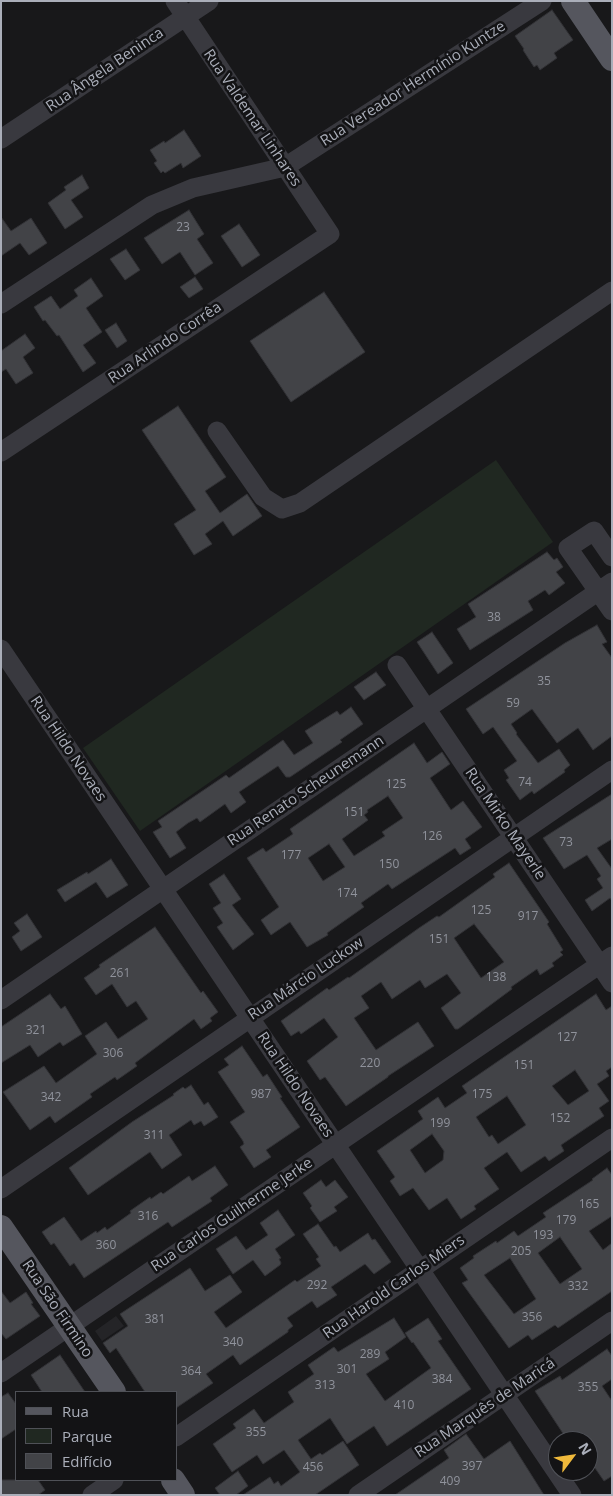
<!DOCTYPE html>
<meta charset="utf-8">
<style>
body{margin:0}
#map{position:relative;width:613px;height:1496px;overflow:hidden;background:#18181a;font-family:"Open Sans",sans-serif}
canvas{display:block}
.frame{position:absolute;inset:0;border:2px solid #aaaeb9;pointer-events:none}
.legend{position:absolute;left:15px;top:1391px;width:162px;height:90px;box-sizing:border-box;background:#131315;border:1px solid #4f5157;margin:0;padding:6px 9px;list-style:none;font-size:15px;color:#aaaeb9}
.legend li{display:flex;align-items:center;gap:10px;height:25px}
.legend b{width:25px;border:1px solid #4f5157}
.north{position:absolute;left:548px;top:1431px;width:50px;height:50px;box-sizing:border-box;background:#131315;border:1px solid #4f5157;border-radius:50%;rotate:59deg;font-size:14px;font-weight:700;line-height:20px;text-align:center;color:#aaaeb9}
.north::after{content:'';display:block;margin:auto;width:18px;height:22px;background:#efb93b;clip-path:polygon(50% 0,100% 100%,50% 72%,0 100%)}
</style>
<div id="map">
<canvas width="613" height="1496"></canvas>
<div class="frame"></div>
<ul class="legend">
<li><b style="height:6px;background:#55565e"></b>Rua</li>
<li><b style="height:14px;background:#202821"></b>Parque</li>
<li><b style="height:14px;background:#424347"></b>Edifício</li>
</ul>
<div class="north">N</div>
</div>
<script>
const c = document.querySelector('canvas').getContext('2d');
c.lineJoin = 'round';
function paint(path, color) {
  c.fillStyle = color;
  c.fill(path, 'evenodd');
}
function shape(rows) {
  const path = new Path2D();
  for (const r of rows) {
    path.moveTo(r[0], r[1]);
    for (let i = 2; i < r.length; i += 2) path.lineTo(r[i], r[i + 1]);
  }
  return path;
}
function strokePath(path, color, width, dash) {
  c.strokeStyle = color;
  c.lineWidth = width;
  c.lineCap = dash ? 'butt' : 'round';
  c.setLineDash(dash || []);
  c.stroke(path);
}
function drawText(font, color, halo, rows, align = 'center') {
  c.font = font + ' "Open Sans",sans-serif';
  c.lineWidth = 5;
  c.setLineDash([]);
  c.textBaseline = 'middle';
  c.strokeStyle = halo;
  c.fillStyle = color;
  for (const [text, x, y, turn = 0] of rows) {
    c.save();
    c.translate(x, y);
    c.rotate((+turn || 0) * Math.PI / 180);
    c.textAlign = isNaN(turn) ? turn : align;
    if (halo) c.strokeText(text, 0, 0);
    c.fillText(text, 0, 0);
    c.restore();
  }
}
const built = shape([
 [116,1316,124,1326,102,1341,95,1331]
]);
const green = shape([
 [496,460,553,542,140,831,83,748]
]);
const building = shape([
 [552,10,573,40,554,53,557,58,540,70,537,65,534,67,523,50,524,49,515,36,552,10],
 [184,130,201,156,183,168,181,163,165,173,163,171,161,173,154,163,157,161,150,150,164,141,165,143,184,130],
 [82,175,89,188,71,200,83,217,65,229,48,203,66,190,64,187,82,175],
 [189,210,204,234,197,239,213,263,195,275,180,252,162,264,144,238,189,210],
 [1,217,11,231,31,218,47,243,29,255,20,243,1,256,1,217],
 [239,224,260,255,242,267,221,236,239,224],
 [126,249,140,270,125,280,110,259,126,249],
 [195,277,203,289,189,298,180,287,195,277],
 [91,278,103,296,86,308,102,332,83,345,96,363,83,372,59,335,57,336,45,320,43,321,34,307,51,296,60,309,78,296,74,290,91,278],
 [324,292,365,352,291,402,250,341,324,292],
 [116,323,127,341,117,348,105,330,116,323],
 [25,334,35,348,23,357,33,373,16,384,6,369,1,372,1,351,25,334],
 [178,406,226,477,205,491,220,513,247,494,262,516,233,536,223,521,205,534,212,544,194,555,174,524,196,510,142,430,178,406],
 [547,552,554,560,557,558,563,567,556,572,565,583,549,595,545,590,528,601,533,610,470,650,457,629,476,617,468,604,547,552],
 [597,625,607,642,602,644,612,658,612,736,593,750,578,728,557,743,532,709,511,724,517,733,516,734,538,763,559,749,570,765,564,770,565,772,534,794,532,791,520,800,506,780,509,778,504,770,517,761,493,727,483,734,466,709,565,643,597,625],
 [432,632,453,663,438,674,417,642,432,632],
 [376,672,386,685,364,700,354,687,376,672],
 [351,707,363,724,340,740,342,742,290,777,286,777,278,766,239,792,246,802,231,813,225,804,200,822,197,818,188,823,176,832,186,848,170,858,153,832,162,827,158,821,226,775,229,778,283,740,294,755,313,743,305,731,337,711,340,715,351,707],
 [414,743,427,763,442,752,450,764,430,778,451,810,463,801,482,827,465,839,471,848,460,855,455,848,392,889,388,884,361,903,364,907,327,933,328,935,307,947,290,922,271,935,261,920,279,907,247,858,263,848,266,852,293,834,290,829,414,743],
 [388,796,403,818,382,832,385,836,354,856,342,839,368,820,364,815,368,812,367,810,388,796],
 [329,844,345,867,323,881,308,858,329,844],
 [612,794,612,839,597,848,612,869,612,901,610,898,592,911,585,900,603,888,597,879,601,876,587,855,564,869,543,838,612,794],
 [111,859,128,885,107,898,96,882,65,902,57,890,87,872,88,874,111,859],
 [509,863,549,922,547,924,563,950,560,952,563,955,552,963,554,966,540,975,537,969,511,987,512,989,458,1029,455,1029,441,1008,461,993,447,974,425,988,420,980,392,999,381,982,361,996,369,1008,354,1018,376,1050,418,1022,434,1046,388,1076,388,1077,346,1106,325,1077,320,1080,307,1061,338,1037,324,1018,301,1034,299,1031,291,1036,281,1021,327,988,329,990,348,977,349,978,419,928,437,916,439,917,495,877,493,874,509,863],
 [474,924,504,962,481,978,454,938,474,924],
 [224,874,241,899,232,905,254,934,233,950,217,927,223,923,213,908,221,903,209,884,224,874],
 [27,914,42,937,21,951,12,937,20,931,14,923,27,914],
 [155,927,201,993,203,991,218,1012,210,1018,212,1021,201,1029,194,1019,135,1063,137,1066,117,1080,115,1077,90,1094,92,1097,55,1123,50,1116,30,1130,3,1092,44,1066,56,1083,97,1054,85,1036,106,1022,118,1039,148,1019,136,1001,127,1007,112,984,96,995,84,978,100,967,99,965,155,927],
 [50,994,61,1009,65,1006,82,1034,63,1046,60,1042,38,1057,30,1045,1,1063,1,1027,50,994],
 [596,994,606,1010,612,1006,612,1067,606,1071,609,1076,597,1084,609,1101,599,1108,604,1116,561,1145,564,1151,549,1161,545,1156,521,1172,507,1152,484,1168,499,1189,474,1206,476,1209,461,1219,447,1198,429,1210,413,1188,400,1196,390,1181,395,1177,377,1151,423,1119,418,1111,438,1097,445,1108,467,1093,462,1086,596,994],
 [575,1070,589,1091,568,1105,552,1086,575,1070],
 [507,1096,526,1125,498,1144,492,1135,489,1137,476,1117,507,1096],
 [432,1134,444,1151,443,1160,425,1173,410,1150,432,1134],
 [242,1046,263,1077,267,1074,278,1091,282,1097,280,1098,300,1127,266,1150,271,1157,254,1168,240,1147,244,1144,243,1141,230,1122,245,1112,218,1072,229,1065,224,1059,242,1046],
 [191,1085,204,1105,208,1102,218,1117,204,1126,201,1121,194,1125,191,1120,169,1135,182,1155,162,1169,150,1152,88,1195,69,1168,132,1122,174,1095,173,1094,183,1087,185,1089,191,1085],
 [215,1166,228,1185,210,1198,212,1201,172,1227,168,1222,84,1278,74,1263,70,1266,54,1243,51,1245,42,1232,64,1217,81,1241,96,1231,97,1233,105,1227,107,1230,131,1213,130,1211,150,1197,151,1199,161,1192,163,1194,189,1176,192,1181,215,1166],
 [607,1168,612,1175,612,1216,589,1231,603,1250,612,1243,612,1291,558,1328,555,1325,532,1340,528,1335,509,1348,462,1283,468,1280,460,1268,474,1258,473,1256,496,1241,497,1243,514,1231,518,1236,546,1217,543,1213,593,1180,592,1179,607,1168],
 [560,1237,582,1269,560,1284,538,1253,560,1237],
 [510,1258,536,1299,514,1314,484,1275,510,1258],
 [321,1180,326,1187,335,1180,348,1197,334,1207,337,1211,320,1222,310,1208,312,1206,303,1193,321,1180],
 [278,1210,295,1235,275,1249,281,1258,279,1259,281,1263,280,1265,265,1276,253,1260,233,1274,216,1249,236,1236,246,1250,268,1235,260,1223,278,1210],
 [318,1224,334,1247,336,1246,340,1252,368,1233,372,1240,375,1239,391,1262,374,1274,365,1264,331,1287,337,1295,317,1308,312,1301,287,1318,293,1326,288,1330,288,1332,240,1365,233,1355,206,1374,213,1383,176,1408,176,1392,145,1392,116,1348,110,1353,103,1343,128,1326,120,1314,190,1268,205,1291,230,1275,242,1292,214,1312,226,1328,295,1280,297,1282,321,1266,316,1259,319,1257,303,1234,318,1224],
 [1,1291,10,1303,26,1292,33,1303,31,1304,40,1316,6,1339,1,1333,1,1291],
 [394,1318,406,1337,385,1352,389,1359,366,1374,385,1401,431,1368,413,1342,412,1343,405,1333,428,1318,442,1339,438,1341,471,1389,387,1446,374,1426,347,1444,330,1418,298,1440,311,1459,320,1453,322,1455,343,1441,359,1465,315,1495,243,1495,270,1477,274,1484,278,1481,281,1486,300,1472,284,1450,263,1464,257,1455,232,1472,213,1444,236,1428,233,1424,254,1409,264,1423,294,1402,288,1392,314,1374,308,1365,334,1347,338,1352,394,1318],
 [607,1349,612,1356,612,1379,602,1386,612,1401,612,1476,604,1481,588,1458,588,1441,568,1441,535,1391,560,1376,562,1380,607,1349],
 [60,1355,85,1392,42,1392,31,1375,60,1355],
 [8,1393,16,1404,16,1429,1,1439,1,1397,8,1393],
 [466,1434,484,1459,510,1441,544,1495,395,1495,449,1458,444,1450,466,1434],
 [238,1471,248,1486,236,1495,220,1495,215,1488,238,1471],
 [1,1480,38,1480,45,1490,38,1495,1,1495,1,1480]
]);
const minor = shape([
 [1,139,209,1],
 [1,304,152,205,193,188,285,167,542,1],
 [217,431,263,497,282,509,300,503,612,291],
 [1,452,330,234,175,1],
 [612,557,594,531,568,548,612,611],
 [1,649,572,1495],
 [397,665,612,983],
 [1,1000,612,582],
 [1,1189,612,770],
 [1,1373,612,956],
 [176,1437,612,1138],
 [92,1495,114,1480],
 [358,1495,612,1321]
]);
const major = shape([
 [573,1,612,59],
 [1,1227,114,1392],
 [173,1480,183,1495]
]);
const numberNames = [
 ["23",183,228],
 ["38",494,618],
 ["35",544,682],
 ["59",513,704],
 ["74",525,783],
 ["125",396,785],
 ["151",354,813],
 ["126",432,837],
 ["73",566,843],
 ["177",291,856],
 ["150",389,865],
 ["174",347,894],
 ["125",481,911],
 ["917",528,917],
 ["151",439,940],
 ["261",120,974],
 ["138",496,978],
 ["321",36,1031],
 ["127",567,1038],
 ["306",113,1054],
 ["220",370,1064],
 ["151",524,1066],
 ["987",261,1095],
 ["175",482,1095],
 ["342",51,1098],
 ["152",560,1119],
 ["199",440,1124],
 ["311",154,1136],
 ["165",589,1205],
 ["316",148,1217],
 ["179",566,1221],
 ["193",543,1236],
 ["360",106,1246],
 ["205",521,1252],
 ["292",317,1286],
 ["332",578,1287],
 ["356",532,1318],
 ["381",155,1320],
 ["340",233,1343],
 ["289",370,1355],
 ["301",347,1370],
 ["364",191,1372],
 ["384",442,1380],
 ["313",325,1386],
 ["355",588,1388],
 ["410",404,1406],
 ["355",256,1433],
 ["397",472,1467],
 ["456",313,1468],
 ["409",450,1482]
];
const streetNames = [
 ["Rua Ângela Beninca",105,70,-34],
 ["Rua Vereador Hermínio Kuntze",413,84,-33],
 ["Rua Valdemar Linhares",252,118,56],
 ["Rua Arlindo Corrêa",165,343,-34],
 ["Rua Hildo Novaes",68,749,56],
 ["Rua Renato Scheunemann",306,791,-34],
 ["Rua Mirko Mayerle",505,824,56],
 ["Rua Márcio Luckow",306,979,-34],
 ["Rua Hildo Novaes",295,1085,56],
 ["Rua Carlos Guilherme Jerke",232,1215,-34],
 ["Rua Harold Carlos Miers",394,1287,-35],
 ["Rua São Firmino",57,1309,56],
 ["Rua Marquês de Maricá",485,1408,-34]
];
paint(built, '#242427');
paint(green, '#202821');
paint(building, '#424347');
strokePath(building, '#323236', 1);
strokePath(minor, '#39393f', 19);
strokePath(major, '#55565e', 24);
drawText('12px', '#90939c', null, numberNames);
drawText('15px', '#aaaeb9', '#131315', streetNames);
</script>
